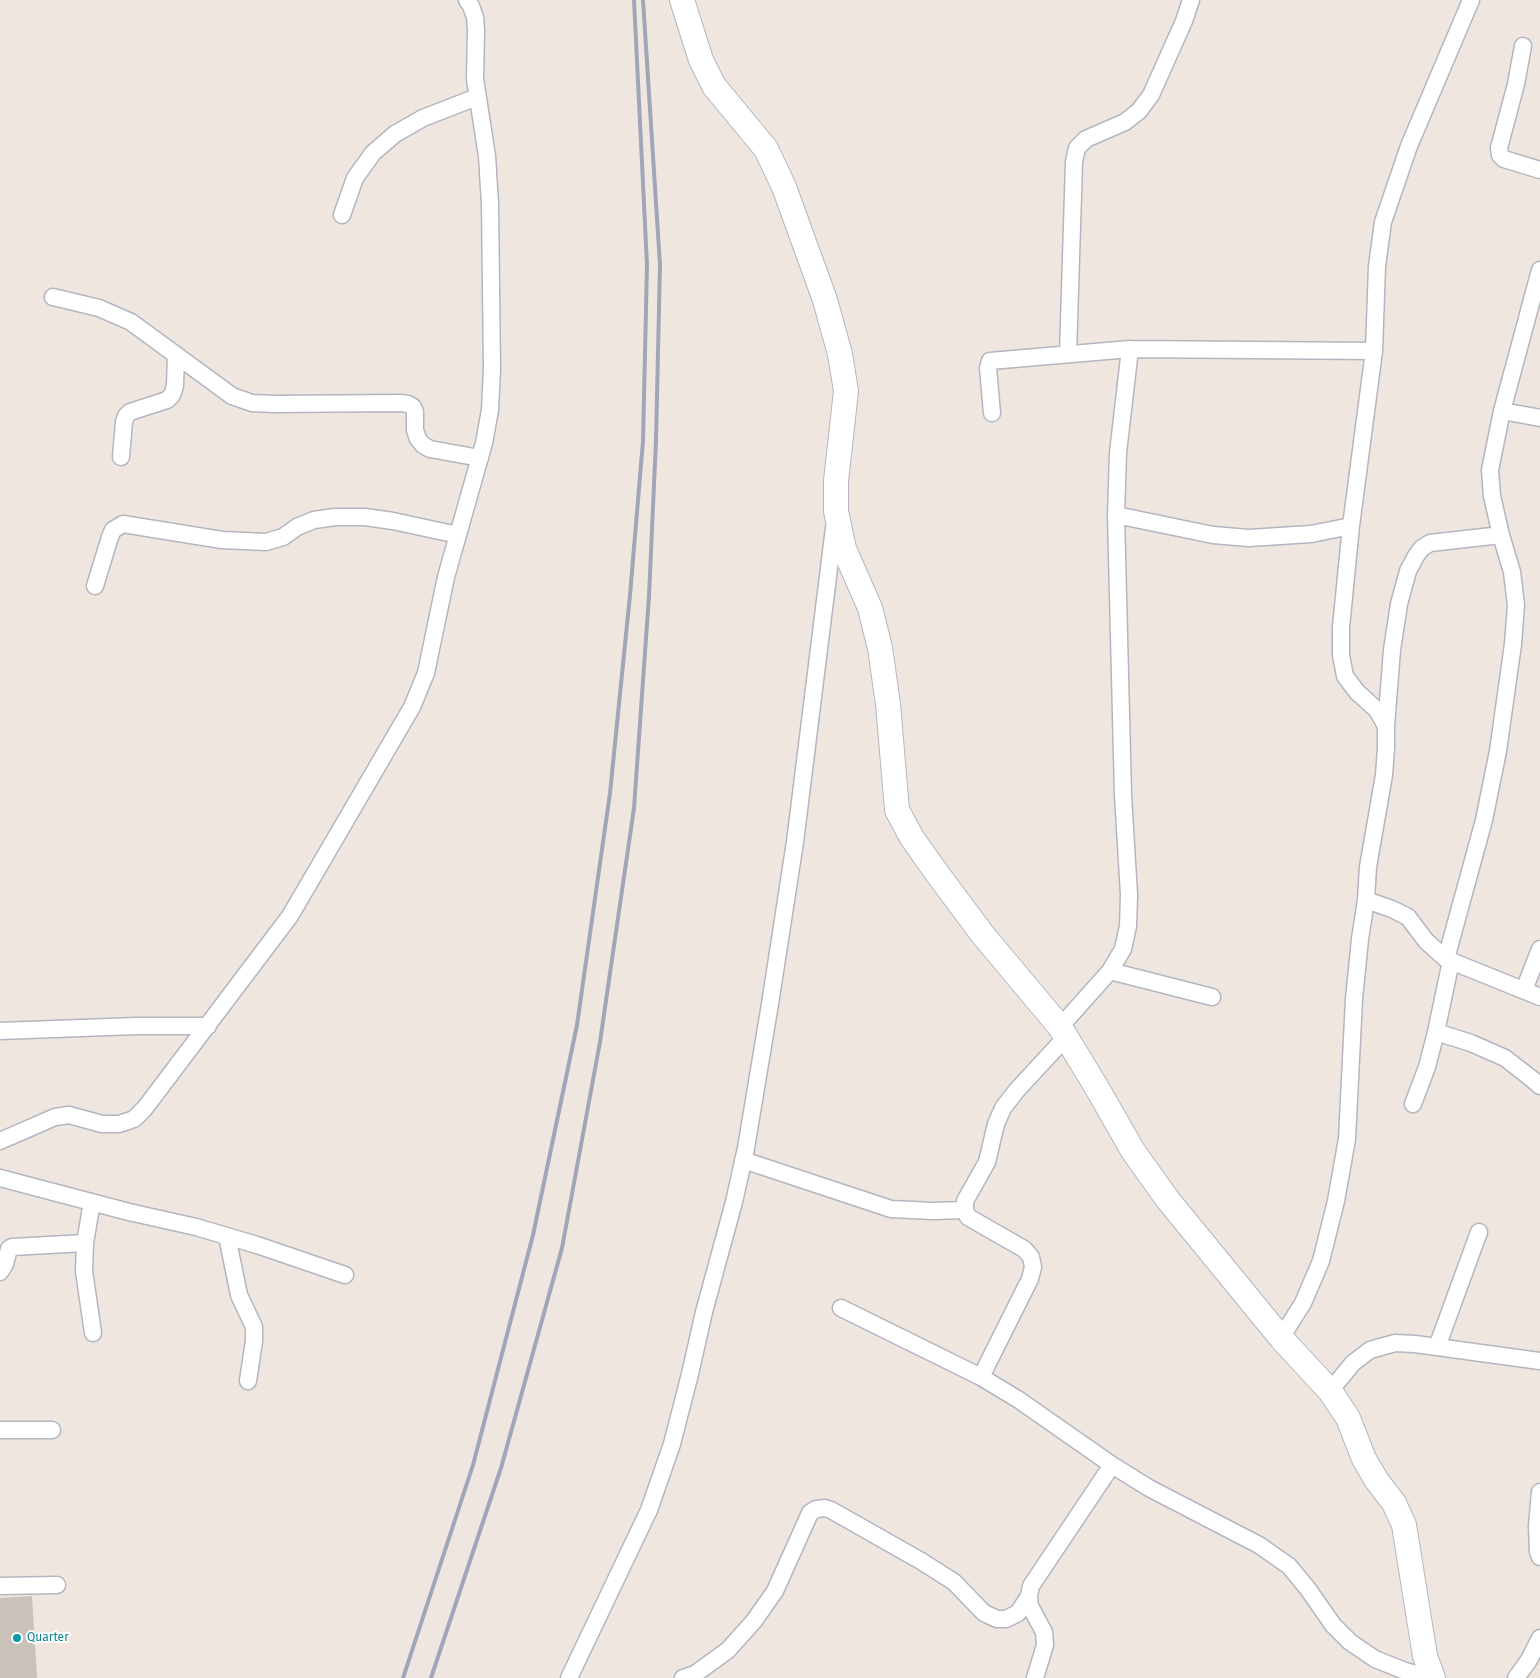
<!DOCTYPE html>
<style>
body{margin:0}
canvas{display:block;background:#efe7df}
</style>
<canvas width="1540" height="1678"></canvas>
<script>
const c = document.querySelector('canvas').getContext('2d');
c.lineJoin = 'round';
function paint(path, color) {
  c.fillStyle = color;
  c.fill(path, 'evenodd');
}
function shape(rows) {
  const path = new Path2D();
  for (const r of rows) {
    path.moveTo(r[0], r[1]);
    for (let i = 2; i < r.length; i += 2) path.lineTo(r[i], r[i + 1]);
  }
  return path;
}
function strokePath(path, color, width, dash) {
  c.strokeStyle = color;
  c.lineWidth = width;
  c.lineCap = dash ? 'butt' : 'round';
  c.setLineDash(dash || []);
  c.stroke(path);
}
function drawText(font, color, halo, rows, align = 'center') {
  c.font = font + ' "Fira Sans",sans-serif';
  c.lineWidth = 4;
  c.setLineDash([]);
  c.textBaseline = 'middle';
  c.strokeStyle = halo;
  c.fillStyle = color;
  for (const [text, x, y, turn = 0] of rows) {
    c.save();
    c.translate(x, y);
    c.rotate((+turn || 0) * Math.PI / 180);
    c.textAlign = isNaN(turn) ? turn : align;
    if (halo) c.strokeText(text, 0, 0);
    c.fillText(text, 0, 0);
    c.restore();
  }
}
const building = shape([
 [32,1596,37,1678,0,1678,0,1598]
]);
const minor = shape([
 [1523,46,1516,84,1499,148,1500,155,1504,159,1540,170],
 [342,215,355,178,373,153,395,134,423,118,477,97],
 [53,297,99,308,131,322,232,396,252,403,274,404,401,403,408,404,413,407,415,412,415,430,418,439,423,445,430,449,480,458],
 [1068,354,1074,162,1077,148,1086,139,1125,122,1139,111,1151,95,1184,21,1191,0],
 [1502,411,1540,418],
 [992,413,988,368,990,361,1130,349],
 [121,457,124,422,126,416,130,412,167,400,172,395,175,386,176,355],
 [1116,515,1213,535,1249,538,1311,534,1351,526],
 [95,586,110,537,113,530,123,524,222,540,266,542,283,537,297,527,314,520,335,517,365,517,393,521,458,535],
 [1386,726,1392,650,1399,604,1408,571,1416,556,1422,548,1430,543,1501,535,1492,496,1490,470,1502,411,1540,270],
 [1366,900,1392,909,1408,917,1426,941,1446,959,1540,997],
 [1446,959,1484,820,1498,751,1513,644,1516,605,1512,572,1501,535],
 [1110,971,1212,997],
 [1524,990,1540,949],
 [1060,1027,1110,971,1123,949,1128,926,1129,895,1123,795,1116,515,1118,453,1130,349,1374,351],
 [0,1031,136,1026,208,1026],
 [1436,1032,1471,1043,1505,1058,1532,1079,1540,1086],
 [1413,1104,1427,1067,1436,1032,1451,961],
 [0,1141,55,1117,69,1115,102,1124,119,1124,134,1119,145,1108,290,916,412,707,426,673,446,577,484,443,490,410,492,369,490,204,487,156,475,79,476,30,475,17,471,6,467,0],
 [743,1160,891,1209,933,1211,965,1210],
 [0,1178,129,1212,196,1227,257,1245,345,1275],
 [92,1202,85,1243,84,1271,93,1333],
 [227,1236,239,1295,254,1327,254,1341,248,1381],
 [0,1272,5,1264,9,1249,12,1247,85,1243],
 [841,1308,981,1377,1019,1400,1112,1465,1149,1488,1259,1545,1289,1566,1308,1589,1333,1625,1350,1642,1375,1659,1405,1671,1430,1678],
 [1281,1338,1303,1303,1321,1261,1336,1201,1347,1139,1354,999,1360,939,1366,900,1368,867,1384,775,1386,748,1386,726,1377,710,1357,692,1345,676,1341,655,1341,627,1351,526,1374,351,1377,266,1383,222,1409,146,1471,0],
 [1437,1347,1479,1232],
 [981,1377,1030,1279,1033,1267,1031,1257,1024,1249,968,1217,965,1210,965,1201,987,1162,996,1124,1003,1108,1017,1090,1066,1037],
 [1330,1391,1353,1363,1370,1350,1395,1343,1415,1344,1540,1361],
 [0,1430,52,1430],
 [1540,1492,1537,1526,1538,1552,1540,1557],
 [0,1586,57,1585],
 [569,1678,649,1510,672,1444,690,1374,704,1312,734,1202,746,1148,770,1004,795,842,834,528],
 [683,1678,695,1674,728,1650,754,1621,775,1591,810,1513,816,1509,825,1508,831,1510,921,1561,954,1582,984,1613,997,1619,1006,1619,1018,1613,1029,1596],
 [1035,1678,1045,1645,1044,1632,1030,1606,1029,1596,1031,1586,1112,1465],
 [1516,1678,1529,1660,1540,1638]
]);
const secondary = shape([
 [682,0,701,60,714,86,766,149,784,187,825,300,840,354,846,391,836,481,836,511,844,549,870,608,880,648,888,704,897,810,912,838,939,876,983,935,1060,1027,1097,1088,1133,1151,1168,1200,1281,1338,1330,1391,1348,1418,1364,1459,1377,1481,1394,1503,1404,1525,1425,1656,1433,1678]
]);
const rail = shape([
 [403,1678,473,1465,533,1235,577,1025,610,793,630,595,643,441,647,265,634,0],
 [431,1678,501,1468,562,1248,600,1042,634,808,649,596,656,440,660,265,643,0]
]);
const markers = [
 [17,1638,5,"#0f9aa8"]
];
const cultureNames = [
 ["Quarter",27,1638]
];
paint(building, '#c8c2ba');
strokePath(minor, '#b3b6c1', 19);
strokePath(secondary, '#b3b6c1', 26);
strokePath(minor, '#fff', 16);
strokePath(secondary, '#fff', 24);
strokePath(rail, '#a1a5b8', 4);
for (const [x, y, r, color] of markers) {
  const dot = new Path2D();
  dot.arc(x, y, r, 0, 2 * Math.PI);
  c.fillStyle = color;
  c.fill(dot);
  strokePath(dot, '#fff', 2);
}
drawText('12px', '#0d838f', '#fff', cultureNames, 'left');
</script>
